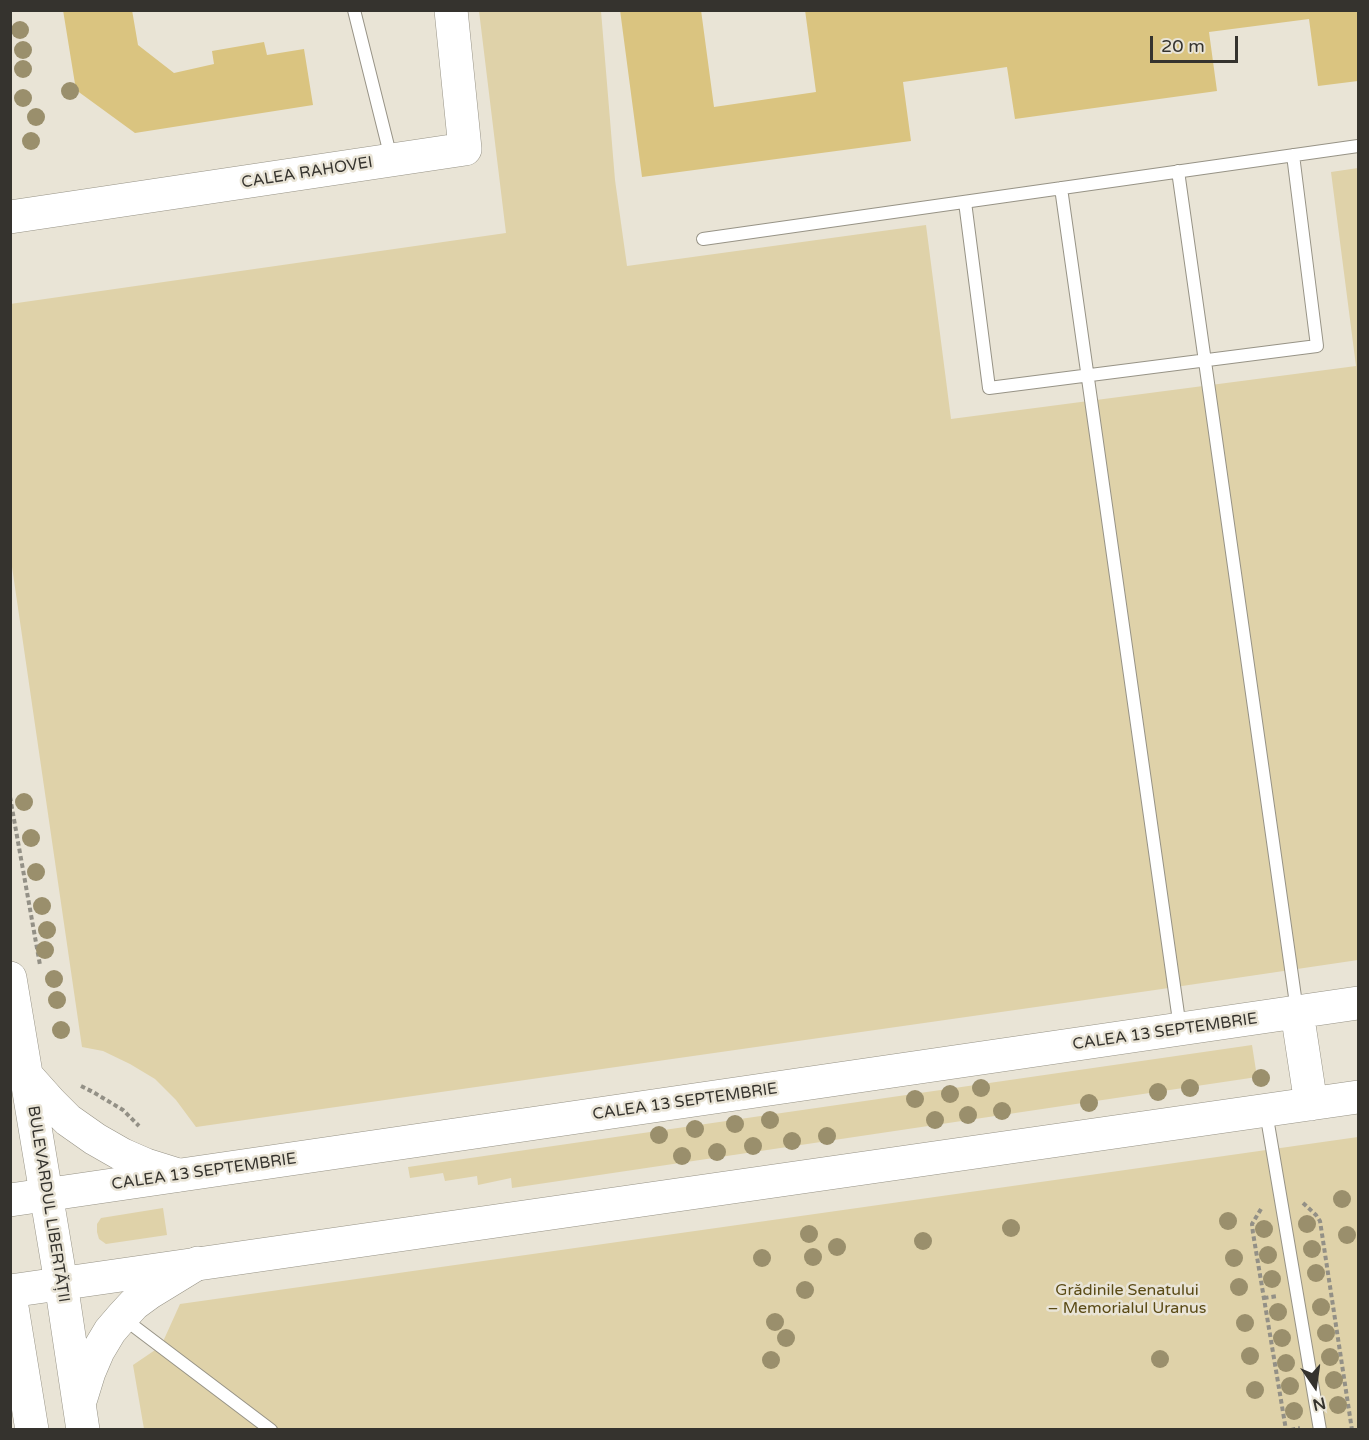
<!DOCTYPE html>
<meta charset="utf-8">
<style>
body{margin:0}
#map{position:relative;width:1369px;height:1440px;overflow:hidden;background:#e9e4d6;font-family:"Varela Round",sans-serif}
canvas{display:block}
.frame{position:absolute;inset:0;border:12px solid #35332e;pointer-events:none}
.north{position:absolute;left:1285px;top:1356px;width:60px;height:60px;-webkit-text-stroke:4px #e9e4d6;paint-order:stroke;rotate:167deg;font-size:16px;font-weight:700;line-height:24px;text-align:center;color:#35332e}
.north::after{content:'';display:block;margin:auto;width:21px;height:27px;background:#35332e;clip-path:polygon(50% 0,100% 100%,50% 72%,0 100%)}
.scale{position:absolute;left:1150px;top:36px;width:88px;height:27px;box-sizing:border-box;border:3px solid #35332e;border-top:0;padding-left:8px;font-size:18px;line-height:21px;white-space:nowrap;color:#35332e;-webkit-text-stroke:4px #e9e4d6;paint-order:stroke}
</style>
<div id="map">
<canvas width="1369" height="1440"></canvas>
<div class="frame"></div>
<div class="north">N</div>
<div class="scale">20 m</div>
</div>
<script>
const c = document.querySelector('canvas').getContext('2d');
c.lineJoin = 'round';
function paint(path, color) {
  c.fillStyle = color;
  c.fill(path, 'evenodd');
}
function shape(rows) {
  const path = new Path2D();
  for (const r of rows) {
    path.moveTo(r[0], r[1]);
    for (let i = 2; i < r.length; i += 2) path.lineTo(r[i], r[i + 1]);
  }
  return path;
}
function strokePath(path, color, width, dash) {
  c.strokeStyle = color;
  c.lineWidth = width;
  c.lineCap = dash ? 'butt' : 'round';
  c.setLineDash(dash || []);
  c.stroke(path);
}
function drawText(font, color, halo, rows, align = 'center') {
  c.font = font + ' "Varela Round",sans-serif';
  c.lineWidth = 5;
  c.setLineDash([]);
  c.textBaseline = 'middle';
  c.strokeStyle = halo;
  c.fillStyle = color;
  for (const [text, x, y, turn = 0] of rows) {
    c.save();
    c.translate(x, y);
    c.rotate((+turn || 0) * Math.PI / 180);
    c.textAlign = isNaN(turn) ? turn : align;
    if (halo) c.strokeText(text, 0, 0);
    c.fillText(text, 0, 0);
    c.restore();
  }
}
const green = shape([
 [479,11,601,11,615,180,627,266,926,225,951,419,1356,366,1331,172,1358,168,1358,960,1155,990,196,1127,176,1100,155,1079,130,1064,103,1051,82,1047,11,560,10,304,506,233],
 [1252,1045,1257,1077,512,1188,511,1178,478,1185,477,1176,445,1181,443,1173,410,1178,408,1167],
 [1358,1137,1358,1429,144,1429,133,1365,161,1346,180,1304],
 [163,1208,167,1235,106,1244,99,1239,97,1232,97,1224,101,1218]
]);
const building = shape([
 [63,10,132,10,138,45,174,73,214,64,212,51,264,42,267,55,304,49,313,105,135,133,76,90],
 [620,10,701,10,714,107,816,92,805,10,1358,10,1358,81,1318,86,1309,19,1209,32,1217,91,1015,119,1007,67,903,82,911,141,642,177]
]);
const path = shape([
 [10,797,40,965],
 [81,1086,93,1092,123,1110,139,1126],
 [1303,1203,1316,1215,1320,1221,1352,1430],
 [1261,1209,1252,1224,1253,1233,1286,1430],
 [1264,1298,1278,1296],
 [1291,1430,1300,1428]
]);
const lane = shape([
 [354,10,391,158],
 [1178,171,1297,1011],
 [1061,188,1180,1028],
 [965,202,989,388,1317,346,1293,155],
 [703,239,1358,146],
 [1266,1112,1320,1430],
 [123,1318,271,1430]
]);
const secondary = shape([
 [10,217,465,149,451,10],
 [1297,1012,1311,1104],
 [10,1200,1358,1003],
 [10,1291,1358,1097]
]);
const primary = shape([
 [10,978,61,1283,83,1430],
 [26,1075,51,1103,68,1120,95,1139,123,1155,146,1165,178,1175],
 [10,1295,32,1430],
 [81,1398,89,1372,98,1351,110,1331,122,1317,134,1304,149,1293,198,1263]
]);
const trees = [
 [20,30],
 [23,50],
 [23,69],
 [70,91],
 [23,98],
 [36,117],
 [31,141],
 [24,802],
 [31,838],
 [36,872],
 [42,906],
 [47,930],
 [45,950],
 [54,979],
 [57,1000],
 [61,1030],
 [1261,1078],
 [981,1088],
 [1190,1088],
 [1158,1092],
 [950,1094],
 [915,1099],
 [1089,1103],
 [1002,1111],
 [968,1115],
 [770,1120],
 [935,1120],
 [735,1124],
 [695,1129],
 [659,1135],
 [827,1136],
 [792,1141],
 [753,1146],
 [717,1152],
 [682,1156],
 [1342,1199],
 [1228,1221],
 [1307,1224],
 [1011,1228],
 [1264,1229],
 [809,1234],
 [1347,1235],
 [923,1241],
 [837,1247],
 [1312,1249],
 [1268,1255],
 [813,1257],
 [762,1258],
 [1234,1258],
 [1316,1273],
 [1272,1279],
 [1239,1287],
 [805,1290],
 [1321,1307],
 [1278,1312],
 [775,1322],
 [1245,1323],
 [1326,1333],
 [786,1338],
 [1282,1338],
 [1250,1356],
 [1330,1357],
 [1160,1359],
 [771,1360],
 [1286,1363],
 [1334,1380],
 [1290,1386],
 [1255,1390],
 [1338,1405],
 [1294,1411]
];
const streetNames = [
 ["CALEA RAHOVEI",307,173,-9],
 ["CALEA 13 SEPTEMBRIE",1165,1032,-8],
 ["CALEA 13 SEPTEMBRIE",685,1102,-8],
 ["CALEA 13 SEPTEMBRIE",204,1172,-8],
 ["BULEVARDUL LIBERTĂȚII",48,1204,81]
];
const parkNames = [
 ["Grădinile Senatului",1127,1291],
 ["– Memorialul Uranus",1127,1309]
];
paint(green, '#dfd2a9');
paint(building, '#dac480');
strokePath(lane, '#979386', 14);
strokePath(secondary, '#979386', 34);
strokePath(primary, '#979386', 34);
strokePath(path, '#939086', 4, [4.5, 3]);
strokePath(lane, '#fff', 12);
strokePath(secondary, '#fff', 33);
strokePath(primary, '#fff', 33);
c.fillStyle = '#9a8f6c';
for (const [x, y] of trees) {
  c.beginPath();
  c.arc(x, y, 9, 0, 2 * Math.PI);
  c.fill();
}
drawText('16px', '#35332e', '#e9e4d6', streetNames);
drawText('16px', '#5a4a15', '#e9e4d6', parkNames);
</script>
